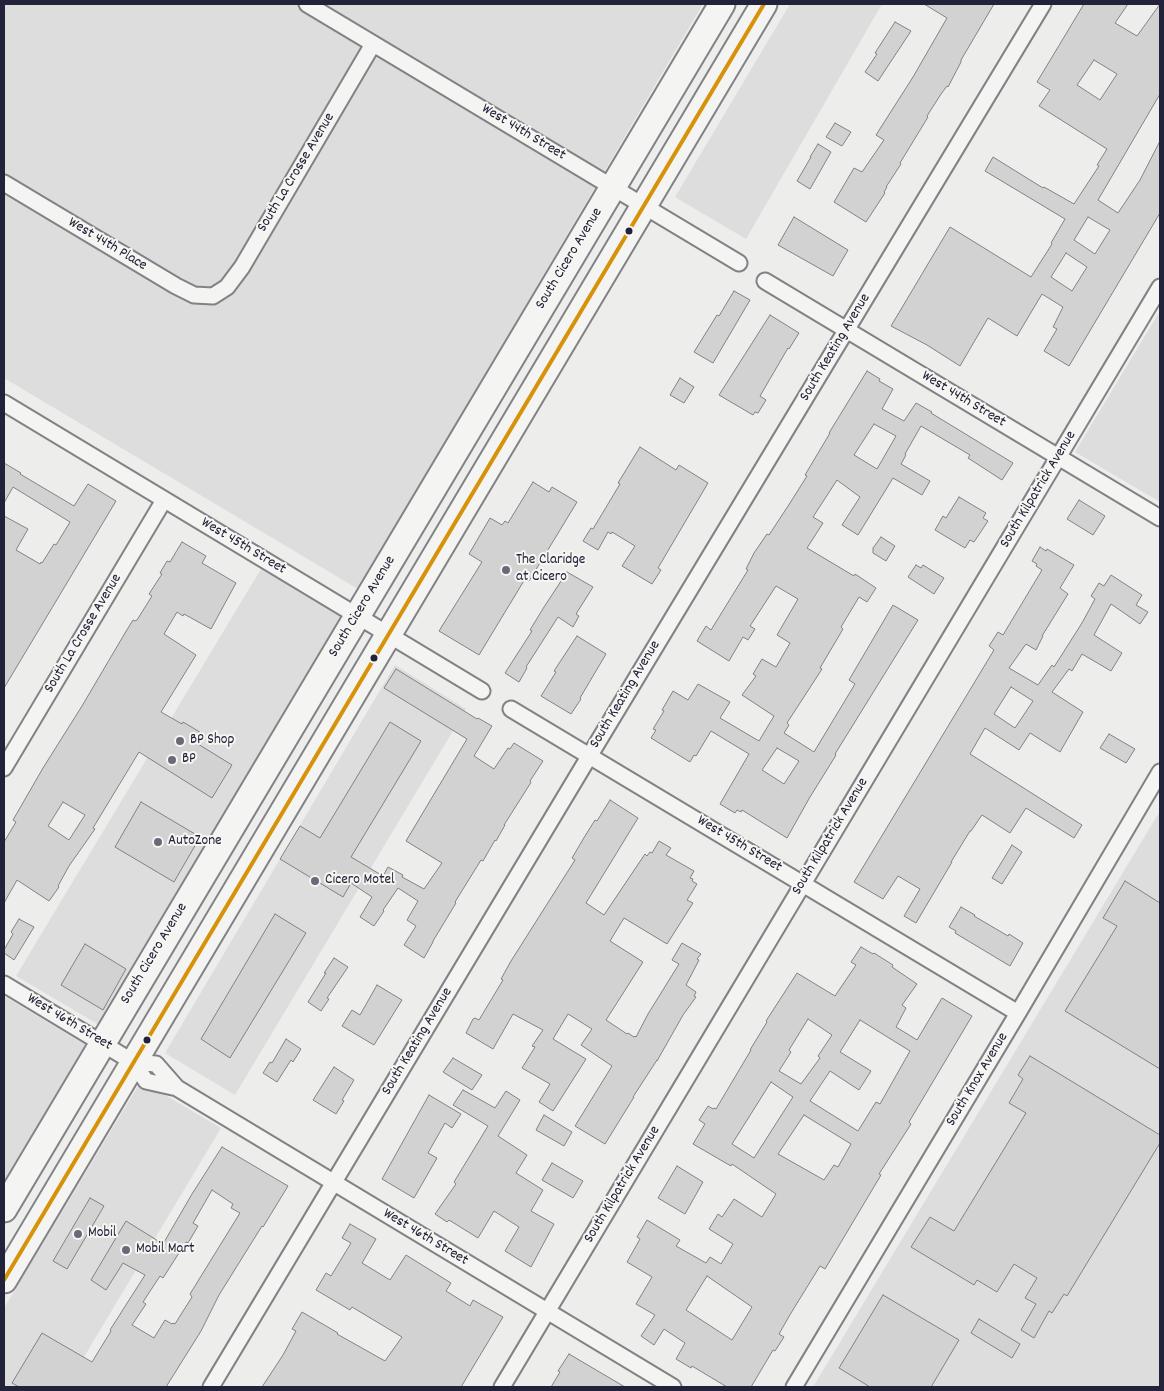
<!DOCTYPE html>
<style>
body{margin:0}
#map{position:relative;width:1164px;height:1391px;overflow:hidden;background:#ededec;font-family:Dekko,sans-serif}
canvas{display:block}
.frame{position:absolute;inset:0;border:5px solid #22223b;pointer-events:none}
</style>
<div id="map">
<canvas width="1164" height="1391"></canvas>
<div class="frame"></div>
</div>
<script>
const c = document.querySelector('canvas').getContext('2d');
c.lineJoin = 'round';
function paint(path, color) {
  c.fillStyle = color;
  c.fill(path, 'evenodd');
}
function shape(rows) {
  const path = new Path2D();
  for (const r of rows) {
    path.moveTo(r[0], r[1]);
    for (let i = 2; i < r.length; i += 2) path.lineTo(r[i], r[i + 1]);
  }
  return path;
}
function strokePath(path, color, width, dash) {
  c.strokeStyle = color;
  c.lineWidth = width;
  c.lineCap = dash ? 'butt' : 'round';
  c.setLineDash(dash || []);
  c.stroke(path);
}
function drawText(font, color, halo, rows, align = 'center') {
  c.font = font + ' Dekko,sans-serif';
  c.lineWidth = 4;
  c.setLineDash([]);
  c.textBaseline = 'middle';
  c.strokeStyle = halo;
  c.fillStyle = color;
  for (const [text, x, y, turn = 0] of rows) {
    c.save();
    c.translate(x, y);
    c.rotate((+turn || 0) * Math.PI / 180);
    c.textAlign = isNaN(turn) ? turn : align;
    if (halo) c.strokeText(text, 0, 0);
    c.fillText(text, 0, 0);
    c.restore();
  }
}
const built = shape([
 [4,4,703,4,358,589,4,378],
 [790,4,882,4,746,239,675,197],
 [1160,311,1160,502,1075,452],
 [261,569,346,620,101,1026,16,976],
 [395,665,466,709,235,1095,165,1053],
 [1160,811,1160,1387,813,1387],
 [4,996,89,1047,4,1189],
 [141,1081,221,1128,66,1387,4,1387,4,1308]
]);
const building = shape([
 [924,4,994,4,961,60,961,62,948,87,947,86,941,94,927,116,928,117,900,163,901,164,886,187,887,187,884,192,885,193,866,222,834,202,854,168,862,172,884,140,876,135,913,77,947,18,924,4],
 [1084,4,1128,4,1115,23,1137,36,1160,4,1160,94,1098,200,1118,213,1140,180,1160,141,1160,213,1069,366,1044,351,1057,329,1053,327,1063,307,1042,294,1017,336,988,318,960,366,927,345,891,326,950,227,1031,277,1052,244,1051,243,1065,219,985,171,993,157,1043,188,1044,187,1074,204,1099,166,1097,165,1107,149,1039,106,1050,90,1037,82,1084,4],
 [1094,60,1117,74,1100,100,1077,85,1094,60],
 [1088,217,1110,230,1095,254,1074,240,1088,217],
 [1066,253,1087,267,1072,291,1051,277,1066,253],
 [895,22,911,31,878,81,865,72,877,54,875,53,895,22],
 [835,123,851,132,842,146,826,137,835,123],
 [818,144,831,152,810,189,797,181,811,157,810,157,818,144],
 [794,217,848,250,833,276,778,245,794,217],
 [734,291,750,300,713,363,694,352,717,315,719,316,734,291],
 [770,315,799,333,789,349,788,348,760,396,766,400,758,413,755,412,753,415,719,395,770,315],
 [867,371,880,379,879,381,893,389,882,409,904,421,916,403,932,412,931,413,1013,463,1002,480,968,458,970,455,921,426,905,454,906,455,901,464,930,481,922,495,893,478,858,535,842,525,860,497,837,480,813,517,823,523,807,548,854,576,855,574,876,588,867,602,859,597,841,627,843,629,820,668,822,669,787,723,789,725,784,733,814,752,855,684,849,680,893,605,918,620,835,754,836,755,833,760,810,797,787,838,742,810,741,812,737,810,735,813,720,804,749,754,711,731,696,756,694,755,690,762,651,738,656,730,653,729,664,711,662,710,673,691,688,700,698,684,730,702,720,718,759,741,774,716,742,695,756,676,753,674,762,659,776,667,790,643,777,635,798,599,776,586,750,626,755,629,748,640,743,637,729,661,697,641,706,626,711,630,748,570,746,569,754,553,767,534,769,535,790,503,807,476,805,475,830,433,829,433,867,371],
 [874,424,896,436,877,469,854,455,874,424],
 [777,748,799,761,784,784,762,770,777,748],
 [680,378,694,387,684,403,670,395,680,378],
 [640,447,676,470,679,465,708,483,658,568,661,570,652,584,622,566,635,546,612,532,611,534,608,532,598,550,583,541,591,528,593,529,620,484,618,483,640,447],
 [4,463,21,473,20,474,74,506,88,484,116,501,4,688,4,516,28,529,16,550,40,564,41,562,42,563,54,544,56,545,70,522,13,487,4,503,4,463],
 [533,482,549,492,552,487,577,502,529,581,525,579,479,655,439,631,482,562,469,554,490,518,502,525,505,521,508,523,533,482],
 [959,497,986,513,983,518,988,521,974,542,970,540,965,548,935,530,943,516,946,518,959,497],
 [1079,500,1105,516,1093,535,1067,519,1079,500],
 [881,537,895,546,886,561,873,553,873,548,881,537],
 [182,542,206,556,202,563,236,583,211,629,184,614,183,616,177,612,164,634,196,655,161,712,182,724,183,722,203,734,198,744,232,765,212,798,139,752,93,828,95,829,69,866,58,886,59,887,49,901,17,880,4,903,4,842,16,822,13,820,43,768,82,706,125,633,133,620,135,621,137,620,152,596,149,594,162,574,160,573,167,561,170,562,182,542],
 [63,802,85,815,69,840,48,826,63,802],
 [1040,547,1046,551,1047,549,1074,565,1060,588,1068,594,1042,636,1043,636,1036,650,1026,644,1009,668,1038,685,1052,665,1054,667,1082,623,1095,599,1091,596,1099,583,1104,586,1111,575,1142,595,1136,605,1148,612,1140,624,1111,604,1094,635,1122,653,1111,671,1082,654,1072,671,1069,669,1052,692,1083,712,1060,752,1030,733,1019,750,985,728,970,754,1082,825,1074,838,1026,808,1010,833,982,815,971,831,970,831,951,862,952,862,916,923,904,916,920,889,898,876,883,899,854,882,994,650,989,646,998,632,1003,635,1042,570,1036,566,1037,564,1032,561,1040,547],
 [1011,687,1033,701,1015,728,994,714,1011,687],
 [916,565,921,568,923,565,944,578,934,594,908,577,916,565],
 [567,572,593,587,576,614,579,616,573,627,558,617,526,667,527,668,519,682,505,673,532,631,530,630,544,607,567,572],
 [577,636,606,654,580,698,581,699,571,714,541,696,556,672,554,671,577,636],
 [396,669,477,719,478,718,492,726,474,756,494,769,508,748,510,749,514,743,543,761,530,781,531,782,530,784,504,825,505,825,496,841,495,840,483,861,481,860,455,902,456,903,433,941,433,942,424,958,404,945,416,926,407,920,418,901,398,888,383,910,384,911,374,926,360,917,372,897,351,883,343,897,280,859,300,826,320,838,390,722,421,741,351,857,383,876,388,867,403,875,402,877,424,889,442,863,406,841,467,739,384,688,396,669],
 [1109,734,1135,749,1126,763,1100,748,1109,734],
 [610,800,638,818,586,903,604,915,645,854,647,856,650,852,652,853,659,841,671,848,666,855,694,871,690,878,693,879,692,881,697,884,687,900,693,903,667,944,624,918,610,941,643,962,606,1020,627,1034,628,1033,634,1037,635,1036,636,1037,648,1014,679,964,672,960,682,943,701,954,697,959,699,960,686,985,696,992,694,996,696,997,683,1015,657,1061,657,1060,633,1097,634,1097,605,1144,575,1126,612,1066,581,1045,592,1029,568,1014,553,1039,586,1059,553,1111,539,1102,550,1084,522,1068,535,1047,532,1046,543,1030,513,1014,493,1049,466,1033,473,1019,475,1018,479,1020,503,980,501,979,511,961,575,860,572,858,585,836,595,820,597,821,610,800],
 [141,802,200,837,174,882,115,847,141,802],
 [1012,845,1022,852,1002,884,992,878,1012,845],
 [1125,881,1160,903,1160,1069,1065,1011,1117,926,1103,918,1125,881],
 [961,907,975,915,974,916,1008,936,1009,934,1023,943,1010,966,955,933,956,931,949,927,961,907],
 [275,914,306,933,230,1058,201,1039,275,914],
 [19,919,34,927,14,960,4,953,4,950,13,934,11,932,19,919],
 [85,944,126,969,103,1010,61,985,85,944],
 [861,947,873,954,874,953,893,965,892,967,917,984,902,1005,906,1008,896,1027,917,1040,942,998,972,1016,909,1122,911,1124,879,1174,881,1175,825,1269,820,1266,791,1313,779,1334,784,1337,775,1351,773,1350,751,1387,727,1387,692,1366,691,1368,676,1359,685,1343,664,1329,654,1345,641,1336,655,1315,636,1304,652,1277,627,1262,640,1239,637,1237,647,1220,680,1240,676,1246,706,1263,710,1257,721,1264,733,1244,709,1229,718,1214,722,1217,734,1199,762,1217,776,1194,732,1164,731,1166,693,1144,705,1124,699,1120,708,1106,713,1109,714,1108,716,1109,751,1050,750,1050,767,1022,766,1021,797,973,835,996,856,965,851,962,861,947],
 [808,1019,832,1035,818,1056,820,1058,801,1084,779,1071,791,1052,789,1050,808,1019],
 [860,1020,910,1051,880,1104,876,1102,858,1131,810,1101,830,1071,859,1090,871,1071,840,1052,860,1020],
 [771,1082,793,1097,754,1158,732,1144,771,1082],
 [804,1115,851,1144,838,1167,834,1165,824,1180,778,1154,804,1115],
 [707,1276,752,1307,732,1340,686,1310,707,1276],
 [334,958,348,967,327,998,329,999,321,1011,308,1002,326,973,324,973,334,958],
 [377,985,402,1000,374,1045,342,1026,352,1010,360,1015,377,985],
 [286,1039,301,1049,293,1062,291,1060,277,1082,263,1073,270,1062,272,1063,286,1039],
 [1030,1056,1160,1135,1160,1143,1067,1296,1064,1294,1052,1313,1049,1311,1034,1338,1021,1330,1036,1304,1025,1298,1037,1278,1014,1264,997,1292,977,1280,974,1285,911,1247,930,1217,954,1231,1026,1113,1009,1103,1023,1079,1018,1075,1030,1056],
 [453,1058,482,1075,472,1090,443,1072,453,1058],
 [334,1067,354,1080,342,1100,344,1101,336,1114,313,1100,334,1067],
 [463,1090,495,1108,506,1091,520,1100,498,1136,527,1155,516,1173,543,1190,531,1211,554,1224,531,1267,505,1251,519,1227,494,1211,478,1238,449,1220,447,1222,435,1214,456,1184,454,1182,488,1126,453,1105,463,1090],
 [429,1095,461,1114,452,1128,445,1123,428,1153,437,1158,414,1198,382,1179,429,1095],
 [544,1115,572,1132,564,1146,536,1130,544,1115],
 [222,1147,288,1186,263,1227,262,1226,219,1295,201,1331,166,1387,19,1387,12,1383,42,1333,92,1362,111,1331,110,1330,145,1275,123,1263,106,1290,91,1280,126,1221,163,1244,192,1194,222,1147],
 [212,1190,233,1204,231,1208,240,1213,190,1294,192,1297,175,1324,173,1323,172,1324,165,1320,154,1338,132,1325,146,1304,143,1302,160,1276,163,1278,186,1242,188,1243,198,1226,193,1223,212,1190],
 [552,1163,583,1181,573,1198,542,1180,552,1163],
 [677,1166,703,1182,685,1214,658,1198,677,1166],
 [90,1198,104,1206,67,1269,53,1261,90,1198],
 [350,1224,376,1239,362,1263,390,1280,406,1255,451,1283,446,1291,470,1306,473,1300,503,1317,461,1387,262,1387,283,1355,296,1331,292,1329,302,1312,338,1333,337,1334,385,1361,402,1337,352,1307,350,1310,316,1290,326,1273,331,1276,351,1243,342,1238,350,1224],
 [883,1295,959,1340,931,1387,870,1387,839,1368,883,1295],
 [979,1319,1020,1344,1012,1358,971,1333,979,1319],
 [569,1354,625,1387,551,1387,560,1372,558,1371,569,1354]
]);
const street = shape([
 [307,4,739,263],
 [4,183,176,286,194,295,213,296,227,287,242,267,373,44],
 [765,281,1160,518],
 [4,403,482,691],
 [511,709,1018,1013],
 [4,768,164,500],
 [4,984,133,1062,146,1081,177,1088,673,1387],
 [133,1062,156,1064,177,1088],
 [211,1387,590,755,1043,4],
 [502,1387,1160,287],
 [794,1387,1018,1013,1160,772]
]);
const primary = shape([
 [4,1209,722,4],
 [4,1280,764,4]
]);
const bus1 = shape([
 [4,1280,764,4]
]);
const markers = [
 [629,231,4.5,"#22223b"],
 [506,570,5,"#696979"],
 [374,658,4.5,"#22223b"],
 [180,741,5,"#696979"],
 [172,760,5,"#696979"],
 [158,842,5,"#696979"],
 [315,881,5,"#696979"],
 [147,1040,4.5,"#22223b"],
 [78,1234,5,"#696979"],
 [126,1250,5,"#696979"]
];
const streetNames = [
 ["West 44th Street",523,133,31],
 ["South La Crosse Avenue",297,173,-59],
 ["West 44th Place",107,245,31],
 ["South Cicero Avenue",570,259,-59],
 ["South Keating Avenue",836,348,-59],
 ["West 44th Street",963,400,31],
 ["South Kilpatrick Avenue",1039,490,-59],
 ["West 45th Street",243,547,31],
 ["South Cicero Avenue",363,607,-59],
 ["South La Crosse Avenue",84,634,-59],
 ["South Keating Avenue",626,695,-59],
 ["South Kilpatrick Avenue",831,837,-59],
 ["West 45th Street",739,845,31],
 ["South Cicero Avenue",155,954,-59],
 ["West 46th Street",69,1023,31],
 ["South Keating Avenue",418,1042,-59],
 ["South Knox Avenue",978,1080,-59],
 ["South Kilpatrick Avenue",623,1185,-59],
 ["West 46th Street",425,1238,31]
];
const poiNames = [
 ["The Claridge",516,561],
 ["at Cicero",516,578],
 ["BP Shop",190,741],
 ["BP",182,760],
 ["AutoZone",168,842],
 ["Cicero Motel",325,881],
 ["Mobil",88,1234],
 ["Mobil Mart",136,1250]
];
paint(built, '#ddd');
paint(building, '#d2d2d3');
strokePath(building, '#828286', 1);
strokePath(street, '#828286', 19);
strokePath(primary, '#828286', 29);
strokePath(street, '#f4f4f2', 15);
strokePath(primary, '#f4f4f2', 25);
strokePath(bus1, '#d79209', 4);
for (const [x, y, r, color] of markers) {
  const dot = new Path2D();
  dot.arc(x, y, r, 0, 2 * Math.PI);
  c.fillStyle = color;
  c.fill(dot);
  strokePath(dot, '#f6f6f2', 2);
}
drawText('15px', '#22223b', '#f6f6f2', streetNames);
drawText('15px', '#22223b', '#f6f6f2', poiNames, 'left');
</script>
